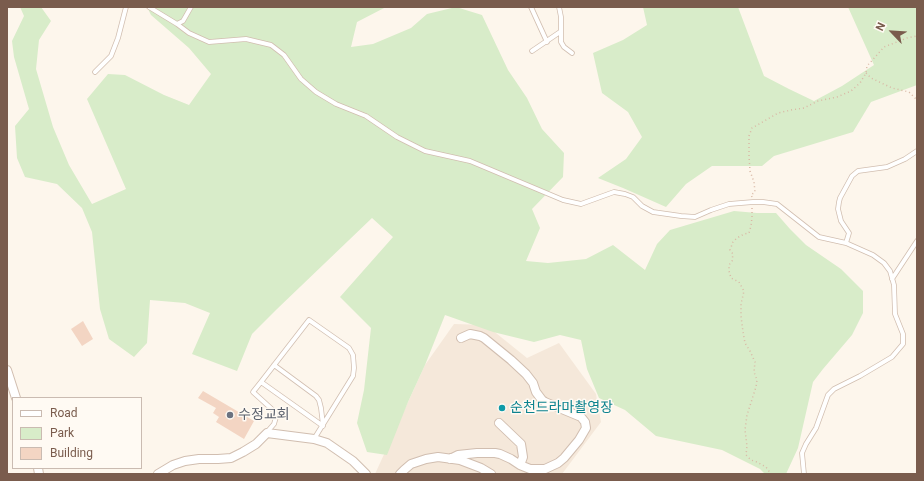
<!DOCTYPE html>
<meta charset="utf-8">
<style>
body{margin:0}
#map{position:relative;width:924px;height:481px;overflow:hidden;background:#fdf6ec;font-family:Roboto,sans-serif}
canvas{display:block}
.frame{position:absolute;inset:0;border:8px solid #7a5c4d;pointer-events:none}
.legend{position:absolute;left:12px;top:397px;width:130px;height:72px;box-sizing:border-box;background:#fffaf3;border:1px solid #cabbb1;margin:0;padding:5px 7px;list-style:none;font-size:12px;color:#7a5c4d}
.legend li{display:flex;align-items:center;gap:8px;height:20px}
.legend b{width:20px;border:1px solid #cabbb1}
.north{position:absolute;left:872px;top:12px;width:40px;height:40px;-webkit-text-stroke:3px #fffaf3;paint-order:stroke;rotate:295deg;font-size:11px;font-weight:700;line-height:16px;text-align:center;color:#7a5c4d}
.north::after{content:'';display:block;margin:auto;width:14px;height:18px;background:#7a5c4d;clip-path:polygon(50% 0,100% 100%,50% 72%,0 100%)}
</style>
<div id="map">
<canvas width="924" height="481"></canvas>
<div class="frame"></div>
<ul class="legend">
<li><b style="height:5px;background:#fff"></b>Road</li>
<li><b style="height:11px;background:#d8ecc9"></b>Park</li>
<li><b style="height:11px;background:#f3d5c3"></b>Building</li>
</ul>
<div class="north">N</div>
</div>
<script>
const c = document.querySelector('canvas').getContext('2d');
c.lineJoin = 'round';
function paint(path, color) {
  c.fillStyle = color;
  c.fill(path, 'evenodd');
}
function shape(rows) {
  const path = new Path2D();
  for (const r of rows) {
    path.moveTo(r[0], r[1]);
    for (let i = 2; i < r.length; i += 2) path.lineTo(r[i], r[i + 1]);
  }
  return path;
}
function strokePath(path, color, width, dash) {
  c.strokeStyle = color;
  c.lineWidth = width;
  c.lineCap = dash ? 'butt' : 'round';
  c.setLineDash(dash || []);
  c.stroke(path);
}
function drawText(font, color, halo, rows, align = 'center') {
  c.font = font + ' Roboto,"Noto Sans KR",sans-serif';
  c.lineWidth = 3;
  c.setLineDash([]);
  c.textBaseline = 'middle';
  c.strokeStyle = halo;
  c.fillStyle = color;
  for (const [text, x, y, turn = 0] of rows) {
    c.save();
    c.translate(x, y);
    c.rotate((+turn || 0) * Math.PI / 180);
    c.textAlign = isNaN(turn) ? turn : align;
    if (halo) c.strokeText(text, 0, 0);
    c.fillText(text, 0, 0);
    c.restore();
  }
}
const residential = shape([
 [454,324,486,325,527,358,559,343,596,394,601,422,562,474,375,474,425,365]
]);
const green = shape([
 [20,7,41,7,51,21,39,40,36,69,53,127,69,165,92,204,126,189,87,99,108,74,125,75,164,95,189,105,211,74,189,48,151,15,147,7,187,7,190,11,194,7,386,7,357,22,351,47,373,44,411,28,427,14,456,7,482,15,508,70,527,98,542,129,564,153,563,177,532,209,540,228,526,261,548,263,586,259,613,245,645,270,657,244,670,230,734,211,757,213,776,213,790,229,806,245,841,269,863,291,863,313,852,335,823,369,813,382,798,448,786,474,765,474,760,469,722,450,656,436,625,410,599,398,587,369,581,340,560,335,534,342,493,332,445,315,425,365,408,402,387,455,367,452,357,423,364,390,371,328,340,297,393,237,372,218,277,309,252,334,237,371,192,354,210,313,185,303,150,300,147,343,134,357,109,339,100,309,92,232,82,208,57,184,25,177,17,158,15,126,29,109,14,57,12,41,24,16],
 [643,7,738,7,764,76,789,89,814,101,842,86,874,65,848,7,917,7,917,85,871,102,853,132,774,156,762,166,712,166,686,184,666,207,623,188,598,178,626,159,642,137,628,112,602,93,593,53,623,40,647,25]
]);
const building = shape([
 [83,321,93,339,82,346,71,329],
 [203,391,254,421,244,439,216,422,219,417,213,413,216,408,198,398]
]);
const path = shape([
 [866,73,871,78,892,88,909,92,917,100],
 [752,197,751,195,755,192,754,182,750,171,749,156,749,136,752,128,778,113,791,110,804,108,818,101,837,97,851,91,860,83,866,73,867,66,884,47,907,38,917,36],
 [752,208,752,217,751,226,749,233,744,234,737,238,733,242,730,250,733,254,732,261,729,265,729,271,731,278,739,282,744,291,741,304,741,316,743,332,745,343,750,351,755,362,754,372,757,380,756,387,747,415,745,430,747,446,746,455,751,460,757,462,766,467,771,474]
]);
const service = shape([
 [149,7,177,24,183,21,191,7],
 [531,7,547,42],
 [559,7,561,17,561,42,564,47,572,53],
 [177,24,189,33,209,42,246,39,271,45,284,55,301,79,316,92,336,104,366,116,397,137,425,151,470,161,563,200,581,204,614,192,625,194,633,197,642,206,653,212,681,216,695,217,711,210,729,204,753,202,763,202,777,204,819,237,846,243,873,255,884,263,890,271,894,285,895,314,903,334,903,344,892,357,860,376,834,389,828,395,816,428,806,444,802,453,804,474],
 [532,51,560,32],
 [95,72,111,56,118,38,126,7],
 [846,243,849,233,841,221,838,209,839,202,840,198,852,176,858,171,887,167,905,159,917,151],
 [892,279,917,241],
 [274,365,316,396,319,400,321,408,323,425],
 [261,382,323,426],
 [267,432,274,424,276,417,275,412,253,392,261,382,309,320,349,348,353,355,354,368,353,376,314,439]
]);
const minor = shape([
 [7,370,16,398],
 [499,423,521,444,523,457,520,465],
 [450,459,458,455,477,453,495,453,500,454,511,459,520,465,530,469,545,469,558,463,564,458,579,440,586,428,585,422,581,417,545,402,542,400,536,392,533,383,526,374,511,360,484,338,480,336,470,334,461,338],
 [38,468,39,474],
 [158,474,173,465,185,461,199,459,218,459,231,458,243,452,256,444,267,433,314,439,327,443,353,461,366,474],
 [400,474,404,470,411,464,426,459,438,457,460,460,481,468,491,474]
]);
const markers = [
 [502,408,4,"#0f9aa8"],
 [230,415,4,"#6b7280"]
];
const cultureNames = [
 ["순천드라마촬영장",510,408]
];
const worshipNames = [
 ["수정교회",238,415]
];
paint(residential, '#f5e8da');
paint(green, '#d8ecc9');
paint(building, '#f3d5c3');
strokePath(service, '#d1beb0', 5.5);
strokePath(minor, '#d1beb0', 10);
strokePath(path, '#d9b8a5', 1.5, [1, 3]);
strokePath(service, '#fff', 4);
strokePath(minor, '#fff', 8);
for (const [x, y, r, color] of markers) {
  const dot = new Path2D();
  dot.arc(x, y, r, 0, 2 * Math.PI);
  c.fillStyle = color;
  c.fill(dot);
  strokePath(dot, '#fffaf3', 1.5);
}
drawText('14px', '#0d838f', '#fffaf3', cultureNames, 'left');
drawText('14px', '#5b616d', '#fffaf3', worshipNames, 'left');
</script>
